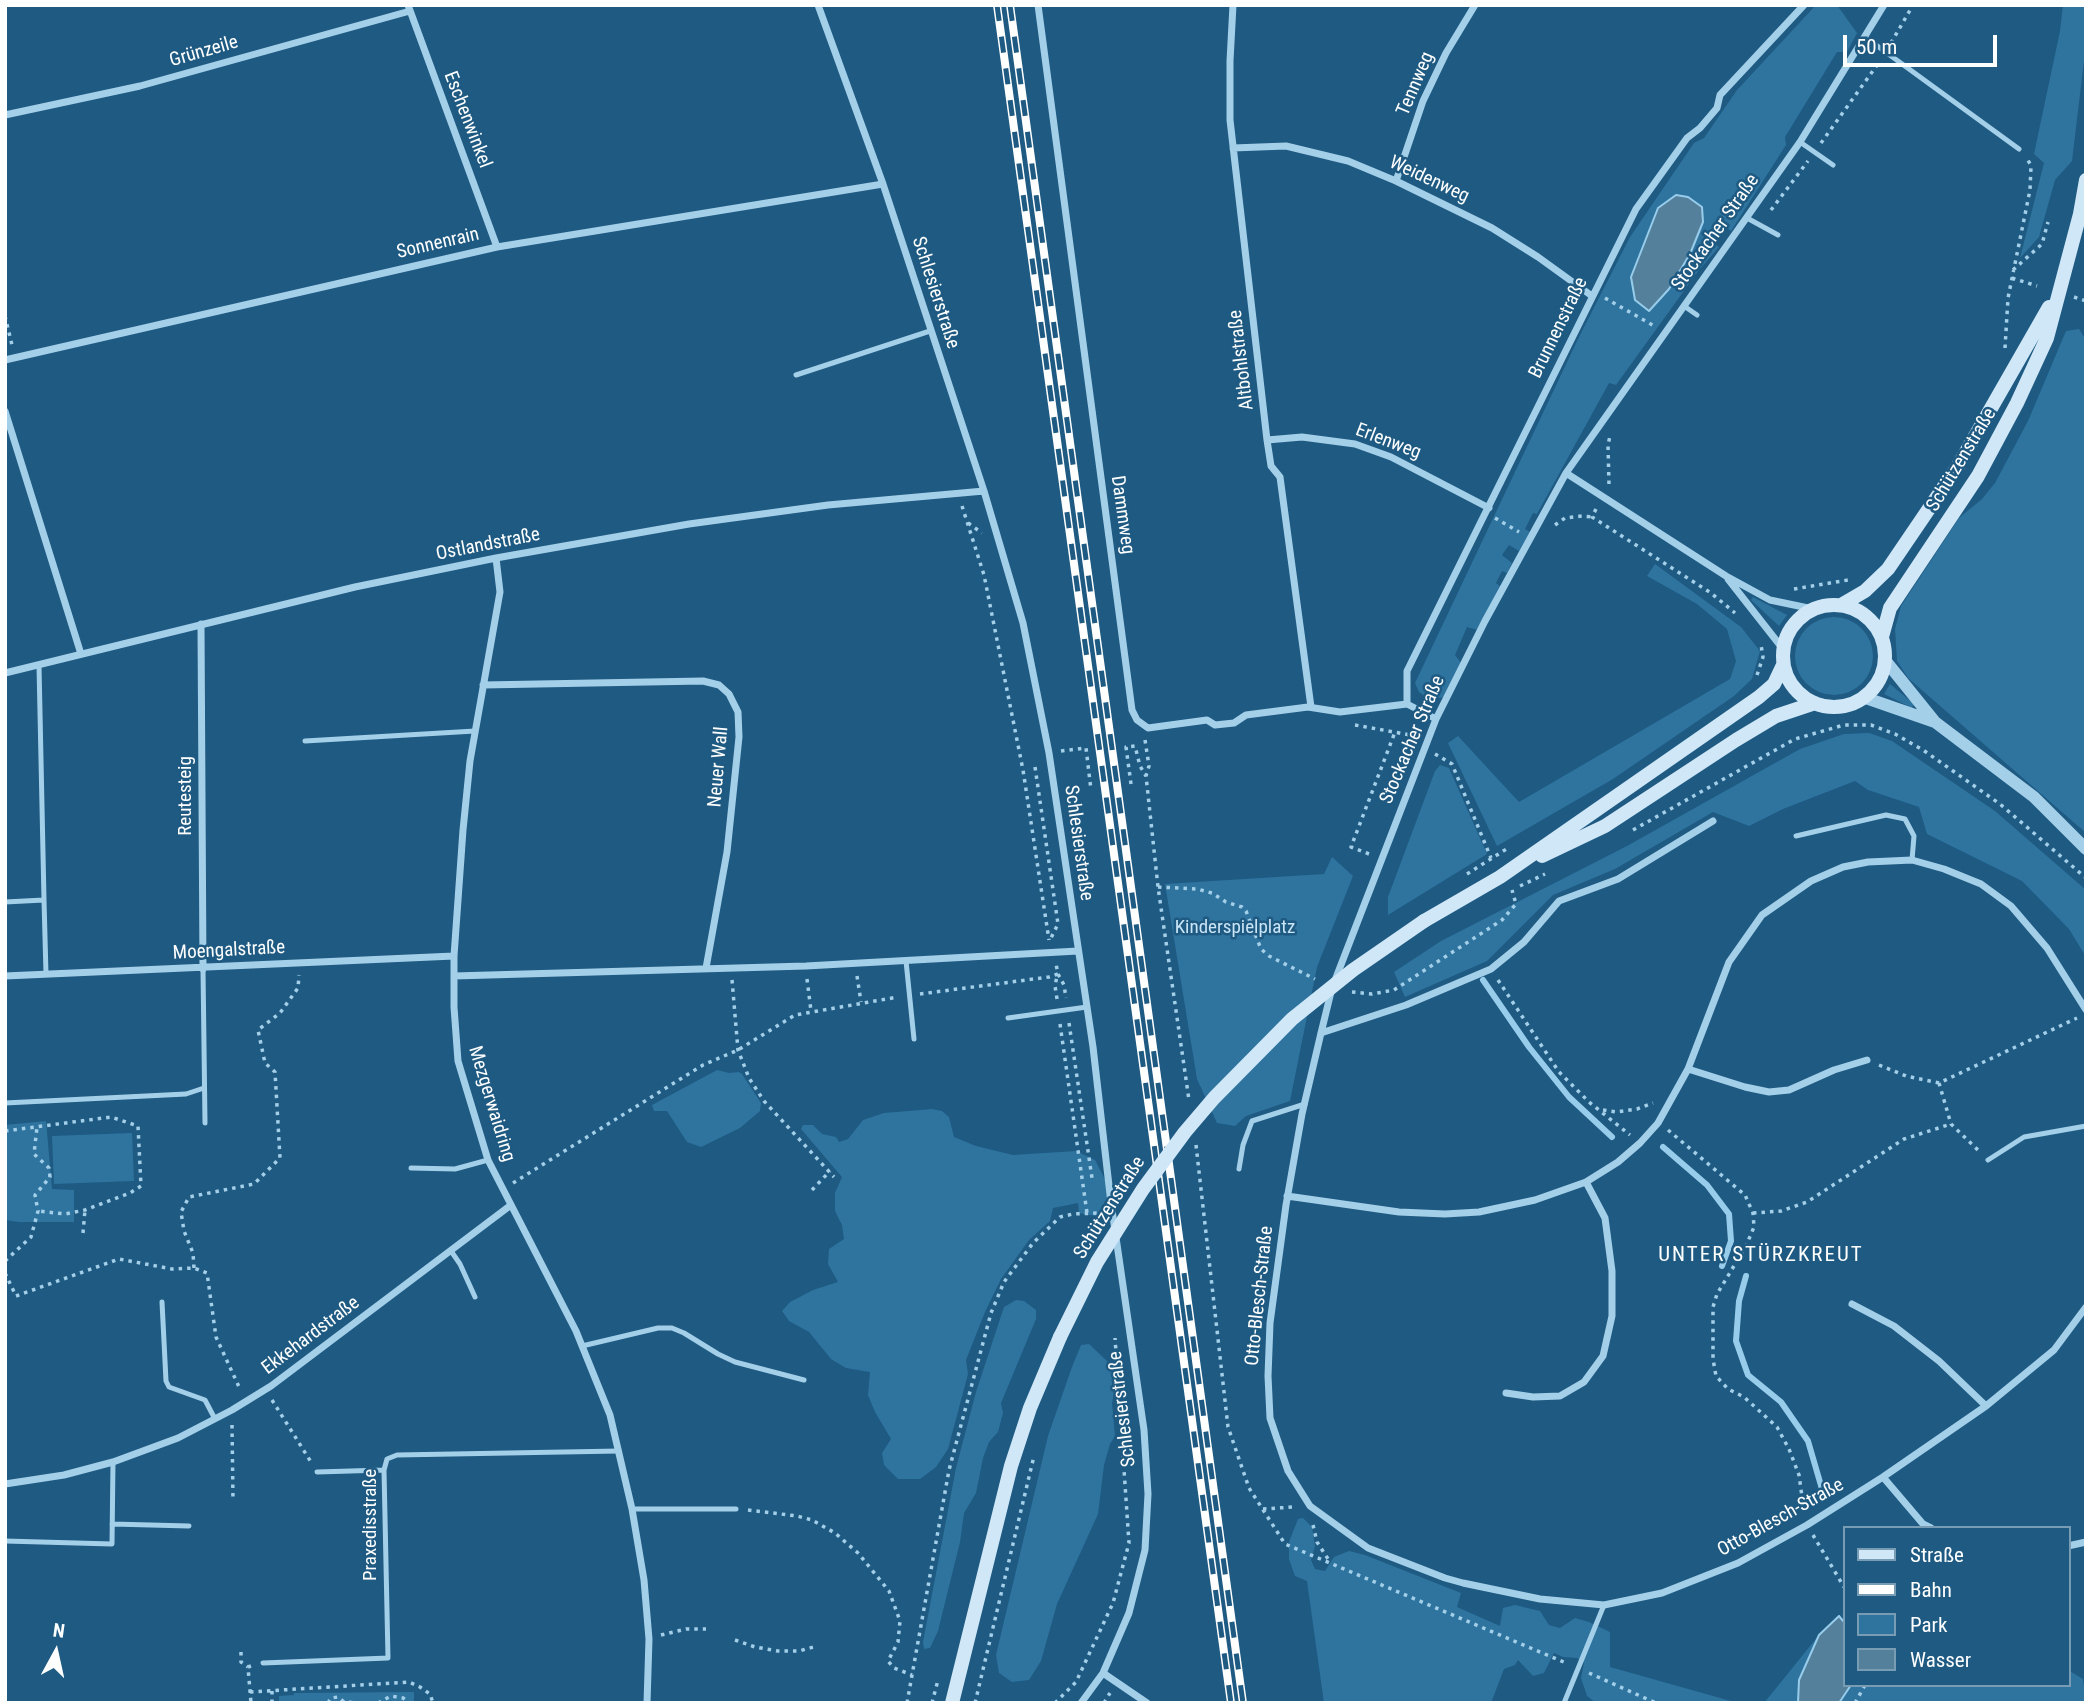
<!DOCTYPE html>
<meta charset="utf-8">
<style>
body{margin:0}
#map{position:relative;width:2091px;height:1708px;overflow:hidden;background:#1e5a82;font-family:"Roboto Condensed",sans-serif}
canvas{display:block}
.frame{position:absolute;inset:0;border:7px solid #fff;pointer-events:none}
.legend{position:absolute;left:1843px;top:1526px;width:228px;height:161px;box-sizing:border-box;background:#1e5a82;border:2px solid #789cb4;margin:0;padding:9px 12px;list-style:none;font-size:21px;color:#fff}
.legend li{display:flex;align-items:center;gap:14px;height:35px}
.legend b{width:35px;border:2px solid #789cb4}
.north{position:absolute;left:21px;top:1617px;width:70px;height:70px;-webkit-text-stroke:5px #1e5a82;paint-order:stroke;rotate:8deg;font-size:19px;font-weight:700;line-height:28px;text-align:center;color:#fff}
.north::after{content:'';display:block;margin:auto;width:24px;height:32px;background:#fff;clip-path:polygon(50% 0,100% 100%,50% 72%,0 100%)}
.scale{position:absolute;left:1843px;top:35px;width:154px;height:32px;box-sizing:border-box;border:4px solid #fff;border-top:0;padding-left:9px;font-size:21px;line-height:24px;white-space:nowrap;color:#fff;-webkit-text-stroke:5px #1e5a82;paint-order:stroke}
</style>
<div id="map">
<canvas width="2091" height="1708"></canvas>
<div class="frame"></div>
<ul class="legend">
<li><b style="height:9px;background:#cfe7f7"></b>Straße</li>
<li><b style="height:9px;background:#fff"></b>Bahn</li>
<li><b style="height:19px;background:#2e749f"></b>Park</li>
<li><b style="height:19px;background:#54809c"></b>Wasser</li>
</ul>
<div class="north">N</div>
<div class="scale">50 m</div>
</div>
<script>
const c = document.querySelector('canvas').getContext('2d');
c.lineJoin = 'round';
function paint(path, color) {
  c.fillStyle = color;
  c.fill(path, 'evenodd');
}
function shape(rows) {
  const path = new Path2D();
  for (const r of rows) {
    if (r.length === 3) {
      path.moveTo(r[0] + r[2], r[1]);
      path.arc(r[0], r[1], r[2], 0, 2 * Math.PI);
      continue;
    }
    path.moveTo(r[0], r[1]);
    for (let i = 2; i < r.length; i += 2) path.lineTo(r[i], r[i + 1]);
  }
  return path;
}
function strokePath(path, color, width, dash) {
  c.strokeStyle = color;
  c.lineWidth = width;
  c.lineCap = dash ? 'butt' : 'round';
  c.setLineDash(dash || []);
  c.stroke(path);
}
function drawText(font, color, halo, rows, align = 'center') {
  c.font = font + ' "Roboto Condensed",sans-serif';
  c.lineWidth = 5;
  c.setLineDash([]);
  c.textBaseline = 'middle';
  c.strokeStyle = halo;
  c.fillStyle = color;
  for (const [text, x, y, turn = 0] of rows) {
    c.save();
    c.translate(x, y);
    c.rotate((+turn || 0) * Math.PI / 180);
    c.textAlign = isNaN(turn) ? turn : align;
    if (halo) c.strokeText(text, 0, 0);
    c.fillText(text, 0, 0);
    c.restore();
  }
}
const green = shape([
 [1816,5,1837,5,1857,33,1847,52,1837,52,1785,137,1786,145,1731,231,1724,226,1712,242,1719,247,1699,270,1616,385,1609,383,1537,514,1533,513,1525,529,1530,532,1519,551,1509,545,1502,555,1512,563,1507,573,1502,571,1496,583,1500,586,1478,630,1467,627,1455,655,1461,663,1444,697,1435,699,1427,698,1419,692,1415,683,1578,339,1630,237,1694,143,1704,138,1737,90],
 [2063,5,2086,5,2086,44,2072,161,2055,180,2039,237,2020,258,2044,163,2034,154,2060,31],
 [2079,329,2086,340,2086,833,1908,678,1897,661,1895,629,1901,606,1959,518,1982,499,1995,483,2028,421,2066,331],
 [1655,564,1741,627,1760,651,1752,679,1734,696,1613,779,1497,846,1448,743,1458,736,1519,802,1730,679,1736,661,1727,629,1697,604,1647,576],
 [1753,597,1787,615,1779,626,1751,600],
 [1834,656,39],
 [1890,684,1914,704,1912,708,1884,694],
 [1869,733,1892,741,1995,811,2086,890,2086,957,2069,929,2022,881,1927,834,1919,807,1868,790,1855,781,1783,809,1749,826,1713,812,1615,869,1553,895,1487,961,1405,997,1394,972,1441,941,1627,846,1800,749,1844,734],
 [1440,765,1449,768,1487,854,1388,915,1388,897,1435,771],
 [1332,857,1353,876,1317,967,1290,1101,1246,1116,1235,1126,1217,1123,1197,1079,1165,884,1324,874],
 [717,1070,729,1073,739,1072,742,1074,761,1103,760,1111,740,1128,701,1147,687,1142,667,1111,654,1111,652,1105],
 [932,1109,942,1111,949,1117,954,1137,976,1146,1013,1155,1076,1151,1095,1160,1108,1185,1108,1199,1096,1216,1079,1213,1078,1203,1053,1208,1050,1221,1029,1240,1001,1279,985,1312,966,1360,968,1374,948,1449,936,1467,920,1479,898,1479,884,1465,882,1453,891,1439,875,1412,868,1395,870,1372,846,1368,831,1359,809,1332,789,1321,782,1311,790,1302,813,1290,838,1282,828,1264,829,1249,844,1239,842,1225,835,1211,835,1193,842,1177,801,1129,803,1125,813,1125,822,1134,836,1137,839,1142,848,1139,863,1120,884,1113],
 [46,1121,52,1189,74,1190,74,1222,19,1222,5,1220,5,1125],
 [132,1133,134,1181,54,1184,52,1136],
 [1016,1300,1024,1301,1036,1310,1036,1319,1001,1403,1003,1413,998,1432,989,1442,983,1458,976,1493,964,1513,960,1542,938,1631,930,1648,924,1649,923,1642,956,1468,976,1392,1001,1316,1004,1307],
 [1089,1344,1107,1361,1117,1378,1112,1403,1115,1436,1110,1444,1104,1465,1098,1514,1057,1604,1041,1661,1029,1680,1012,1682,999,1673,996,1655,1048,1436,1072,1367,1081,1345],
 [1303,1518,1312,1527,1315,1546,1311,1560,1315,1569,1325,1571,1334,1557,1349,1551,1365,1555,1461,1593,1457,1607,1500,1626,1503,1608,1515,1605,1540,1611,1549,1625,1560,1628,1575,1618,1589,1622,1610,1632,1610,1667,1738,1703,1596,1703,1587,1696,1581,1678,1584,1663,1577,1658,1563,1657,1554,1653,1544,1673,1533,1676,1518,1660,1515,1665,1504,1669,1491,1703,1324,1703,1307,1581,1295,1576,1289,1559,1289,1542,1298,1519],
 [1819,1635,1799,1680,1798,1703,1764,1703],
 [2068,1670,2083,1679,2086,1703,1839,1703,1851,1685,2068,1685],
 [414,1692,414,1703,279,1703,279,1696,294,1695,294,1693]
]);
const water = shape([
 [1676,195,1688,197,1702,207,1703,222,1690,254,1669,289,1649,311,1635,300,1631,277,1658,208,1676,195],
 [1839,1616,1844,1622,1844,1685,1851,1685,1839,1703,1798,1703,1799,1680,1819,1635,1839,1616]
]);
const stream = shape([
 [1483,980,1529,1047,1569,1097,1612,1137],
 [1663,1147,1707,1185,1729,1214,1731,1241,1722,1266],
 [1746,1276,1739,1301,1736,1341,1748,1375,1781,1402,1808,1441,1822,1489]
]);
const path = shape([
 [1891,43,1913,5],
 [1821,143,1880,61],
 [1771,210,1808,161],
 [2013,270,2042,244,2048,222],
 [2012,278,2037,286],
 [2074,297,2086,301],
 [1605,298,1656,327],
 [5,316,12,345],
 [2005,348,2008,298,2030,190,2031,166,2026,156],
 [1609,484,1608,445,1610,436],
 [962,506,984,575,1023,770,1049,940],
 [1596,509,1592,517,1711,593,1735,613],
 [1495,518,1519,532],
 [968,523,982,533],
 [1555,525,1565,518,1582,516,1592,517],
 [1794,589,1848,580],
 [1757,675,1763,657,1761,645],
 [1355,725,1416,736],
 [1145,740,1149,766,1146,776,1158,887,1189,1100],
 [1061,751,1086,748,1091,790],
 [1435,754,1452,764,1491,858],
 [1035,767,1058,924,1051,938],
 [1131,784,1126,747,1135,746,1140,766,1146,776],
 [1633,830,1795,739,1844,725,1871,725,1895,734,1923,750,2000,804,2086,878],
 [1369,854,1351,847,1395,732],
 [1467,874,1508,848],
 [1520,886,1545,874],
 [1158,887,1197,889,1212,893,1226,902,1242,907,1246,911,1261,949,1269,956,1315,979],
 [1058,974,1064,985,1066,998],
 [857,976,861,1002],
 [807,979,811,1011],
 [732,980,738,1050,749,1078,764,1101,834,1177],
 [1498,980,1559,1072,1589,1102,1630,1135],
 [1352,992,1372,994,1394,990,1502,920,1516,904,1512,890],
 [920,994,1049,977,1058,974,1056,964],
 [1057,999,1055,986,1057,976],
 [1069,1023,1092,1178],
 [1060,1024,1087,1213],
 [1879,1065,1906,1076,1939,1083,2077,1018],
 [1939,1083,1951,1124,1979,1151],
 [1603,1110,1617,1112,1637,1109,1653,1103],
 [1668,1130,1745,1195,1753,1213,1754,1227,1746,1246,1717,1294,1713,1307,1713,1359,1716,1376,1728,1389,1744,1397,1777,1427,1789,1449,1799,1475,1804,1511],
 [5,1131,111,1117,138,1126,141,1186,130,1193,85,1210,65,1214,38,1211],
 [1196,1145,1228,1427,1249,1488,1285,1544,1566,1663],
 [513,1183,703,1065,738,1050,795,1015,898,997],
 [812,1190,830,1171],
 [1753,1213,1781,1211,1807,1202,1904,1139,1951,1124],
 [83,1233,85,1210],
 [5,1261,31,1237,38,1211,35,1195,50,1177,49,1168,34,1154,37,1127],
 [194,1268,193,1253,184,1231,181,1212,189,1197,254,1184,280,1158,275,1072,265,1063,258,1030,280,1013,298,988,299,975],
 [5,1273,16,1296,119,1259,172,1269,194,1268,207,1273,216,1337,240,1389],
 [272,1400,311,1462],
 [232,1425,233,1500],
 [1263,1509,1293,1507],
 [748,1510,797,1516,812,1520,835,1533,858,1553,889,1591,900,1621,898,1642,888,1661,894,1668,912,1675],
 [1313,1525,1317,1542,1330,1562],
 [1813,1535,1844,1587],
 [661,1635,686,1629,706,1629],
 [735,1640,755,1647,778,1651,799,1651,817,1646],
 [241,1652,241,1662,248,1667],
 [251,1666,248,1667,251,1703],
 [1589,1673,1656,1703],
 [272,1691,272,1703],
 [250,1692,409,1682,420,1687,430,1694,433,1703],
 [328,1703,331,1698,338,1697,344,1702,359,1703],
 [378,1703,391,1696,403,1698,410,1703],
 [907,1703,949,1470,991,1313,1004,1282,1033,1243,1060,1217,1073,1214,1098,1213],
 [932,1703,938,1680],
 [975,1703,1034,1456],
 [1055,1703,1076,1682,1113,1603,1129,1543,1115,1338],
 [1104,1703,1110,1693],
 [1855,1703,1865,1685]
]);
const service = shape([
 [1865,37,2019,149],
 [1800,142,1833,165],
 [1747,218,1778,235],
 [1684,306,1697,315],
 [796,375,930,331],
 [39,666,44,900],
 [305,741,475,731],
 [1796,836,1886,815,1905,819,1914,836,1912,860],
 [5,902,44,900,46,974],
 [906,961,914,1039],
 [203,969,205,1123],
 [1008,1018,1087,1007],
 [5,1103,186,1094,204,1088],
 [1988,1160,2024,1137,2086,1126],
 [411,1168,455,1169,488,1160],
 [1239,1169,1243,1145,1252,1121,1305,1104],
 [451,1251,460,1264,475,1297],
 [162,1302,166,1381,169,1387,205,1400,215,1419],
 [582,1346,658,1328,672,1328,684,1333,718,1354,735,1362,804,1380],
 [317,1472,384,1470],
 [632,1509,736,1509],
 [112,1524,189,1526],
 [5,1541,112,1544,113,1462],
 [263,1663,388,1658,384,1470,387,1459,397,1455,619,1451],
 [1564,1703,1604,1605]
]);
const minor = shape([
 [408,5,497,247],
 [818,5,883,184,984,491,1023,623,1049,753,1093,1047,1111,1203,1144,1430,1148,1494,1145,1550,1129,1613,1103,1673,1081,1703],
 [1038,5,1132,710,1137,720,1148,728,1207,720,1215,725,1234,723,1246,715,1308,707,1340,712,1407,704,1436,719],
 [1233,5,1230,61,1230,120,1267,440,1271,466,1280,477,1311,707],
 [1884,5,1800,142,1566,473,1485,621,1436,719,1332,988,1321,1033,1302,1114,1286,1205,1270,1323,1268,1376,1270,1418,1288,1471,1310,1506,1368,1548,1445,1578,1463,1583,1540,1599,1604,1605,1662,1593,1738,1563,1807,1525,1883,1477,1986,1406,2054,1350,2086,1307],
 [5,115,140,86,410,11],
 [1233,148,1286,146,1348,161,1396,181,1492,228,1538,257,1592,296],
 [1396,181,1423,101,1446,53,1475,5],
 [5,360,497,247,883,184],
 [5,411,81,654],
 [1267,440,1302,437,1355,444,1391,457,1489,508],
 [1566,473,1726,576,1770,600,1813,609],
 [496,558,500,592,470,761,463,830,454,956,454,1007,458,1061,488,1160,576,1331,610,1415,632,1509,644,1580,649,1639,647,1703],
 [1728,579,1783,649],
 [201,624,203,969],
 [5,673,355,587,496,558,689,524,828,505,984,491],
 [483,685,703,681,719,685,729,694,738,712,739,737,727,852,706,968],
 [1407,704,1407,671,1636,209,1687,138,1700,128,1717,108,1720,95,1804,5],
 [5,976,454,956],
 [454,976,806,966,1078,951],
 [1321,1033,1406,1005,1491,969,1524,942,1559,901,1618,879,1713,821],
 [1688,1069,1745,1087,1769,1092,1789,1090,1834,1070,1867,1060],
 [1287,1196,1399,1212,1445,1214,1479,1212,1535,1200,1586,1182,1618,1162,1640,1143,1658,1123,1688,1069,1729,962,1762,915,1811,881,1843,867,1868,862,1912,860,1944,869,1981,884,2011,906,2047,948,2086,1010],
 [1852,1304,1894,1326,1939,1361,1986,1406],
 [1506,1393,1533,1397,1560,1396,1584,1382,1603,1356,1612,1316,1612,1271,1605,1218,1586,1182],
 [1883,1477,1923,1524,1931,1528],
 [5,1484,64,1475,113,1462,178,1438,232,1410,271,1386,511,1205],
 [2068,1546,2086,1542],
 [1103,1673,1147,1703]
]);
const tertiary = shape([
 [1885,660,1935,722,2034,797,2086,849],
 [1863,697,1935,722]
]);
const secondary = shape([
 [1841,605,1865,591,1888,569,1958,466,2049,307],
 [1834,656,51],
 [1882,637,1890,608,1978,476,2017,403,2047,338,2080,214,2086,180],
 [1542,856,1605,826,1736,740,1776,716,1815,703],
 [1424,921,1500,877,1759,697,1774,684,1783,665],
 [952,1703,1011,1466,1030,1408,1060,1337]
]);
const rail = shape([
 [997,5,1231,1703],
 [1010,5,1243,1703]
]);
const secondaryBridge = shape([
 [1060,1337,1097,1262,1143,1189,1185,1132,1214,1098,1292,1019,1353,970,1424,921]
]);
const streetNames = [
 ["Grünzeile",204,52,-16],
 ["Tennweg",1416,84,-67],
 ["Eschenwinkel",467,120,69],
 ["Weidenweg",1429,180,25],
 ["Stockacher Straße",1716,233,-55],
 ["Sonnenrain",438,244,-13],
 ["Schlesierstraße",935,293,72],
 ["Brunnenstraße",1559,328,-64],
 ["Altbohlstraße",1242,360,-97],
 ["Erlenweg",1388,442,21],
 ["Schützenstraße",1962,460,-59],
 ["Dammweg",1122,515,82],
 ["Ostlandstraße",488,545,-11],
 ["Stockacher Straße",1413,740,-67],
 ["Neuer Wall",719,767,-85],
 ["Reutesteig",186,796,-90],
 ["Schlesierstraße",1078,843,82],
 ["Moengalstraße",229,951,-3],
 ["Mezgerwaidring",491,1104,73],
 ["Schützenstraße",1110,1208,-58],
 ["Otto-Blesch-Straße",1260,1296,-84],
 ["Ekkehardstraße",311,1336,-37],
 ["Schlesierstraße",1123,1409,-97],
 ["Otto-Blesch-Straße",1781,1518,-29],
 ["Praxedisstraße",371,1525,-90]
];
const parkNames = [
 ["Kinderspielplatz",1235,928]
];
const neighbourhoodNames = [
 ["UNTER STÜRZKREUT",1761,1256]
];
paint(green, '#2e749f');
paint(water, '#54809c');
strokePath(water, '#98cceb', 2);
strokePath(stream, '#98cceb', 6);
strokePath(path, '#a4cfe9', 3.5, [3.5, 5]);
strokePath(service, '#a4cfe9', 5);
strokePath(minor, '#a4cfe9', 7);
strokePath(tertiary, '#a4cfe9', 12);
strokePath(secondary, '#cfe7f7', 14);
strokePath(rail, '#fff', 8);
strokePath(rail, '#1e5a82', 5, [16]);
strokePath(secondaryBridge, '#cfe7f7', 14);
drawText('19px', '#fff', '#1e5a82', streetNames);
drawText('19px', '#c9e5f7', '#1e5a82', parkNames);
c.letterSpacing = '2px';
drawText('21px', '#fff', '#1e5a82', neighbourhoodNames);
c.letterSpacing = '0px';
</script>
